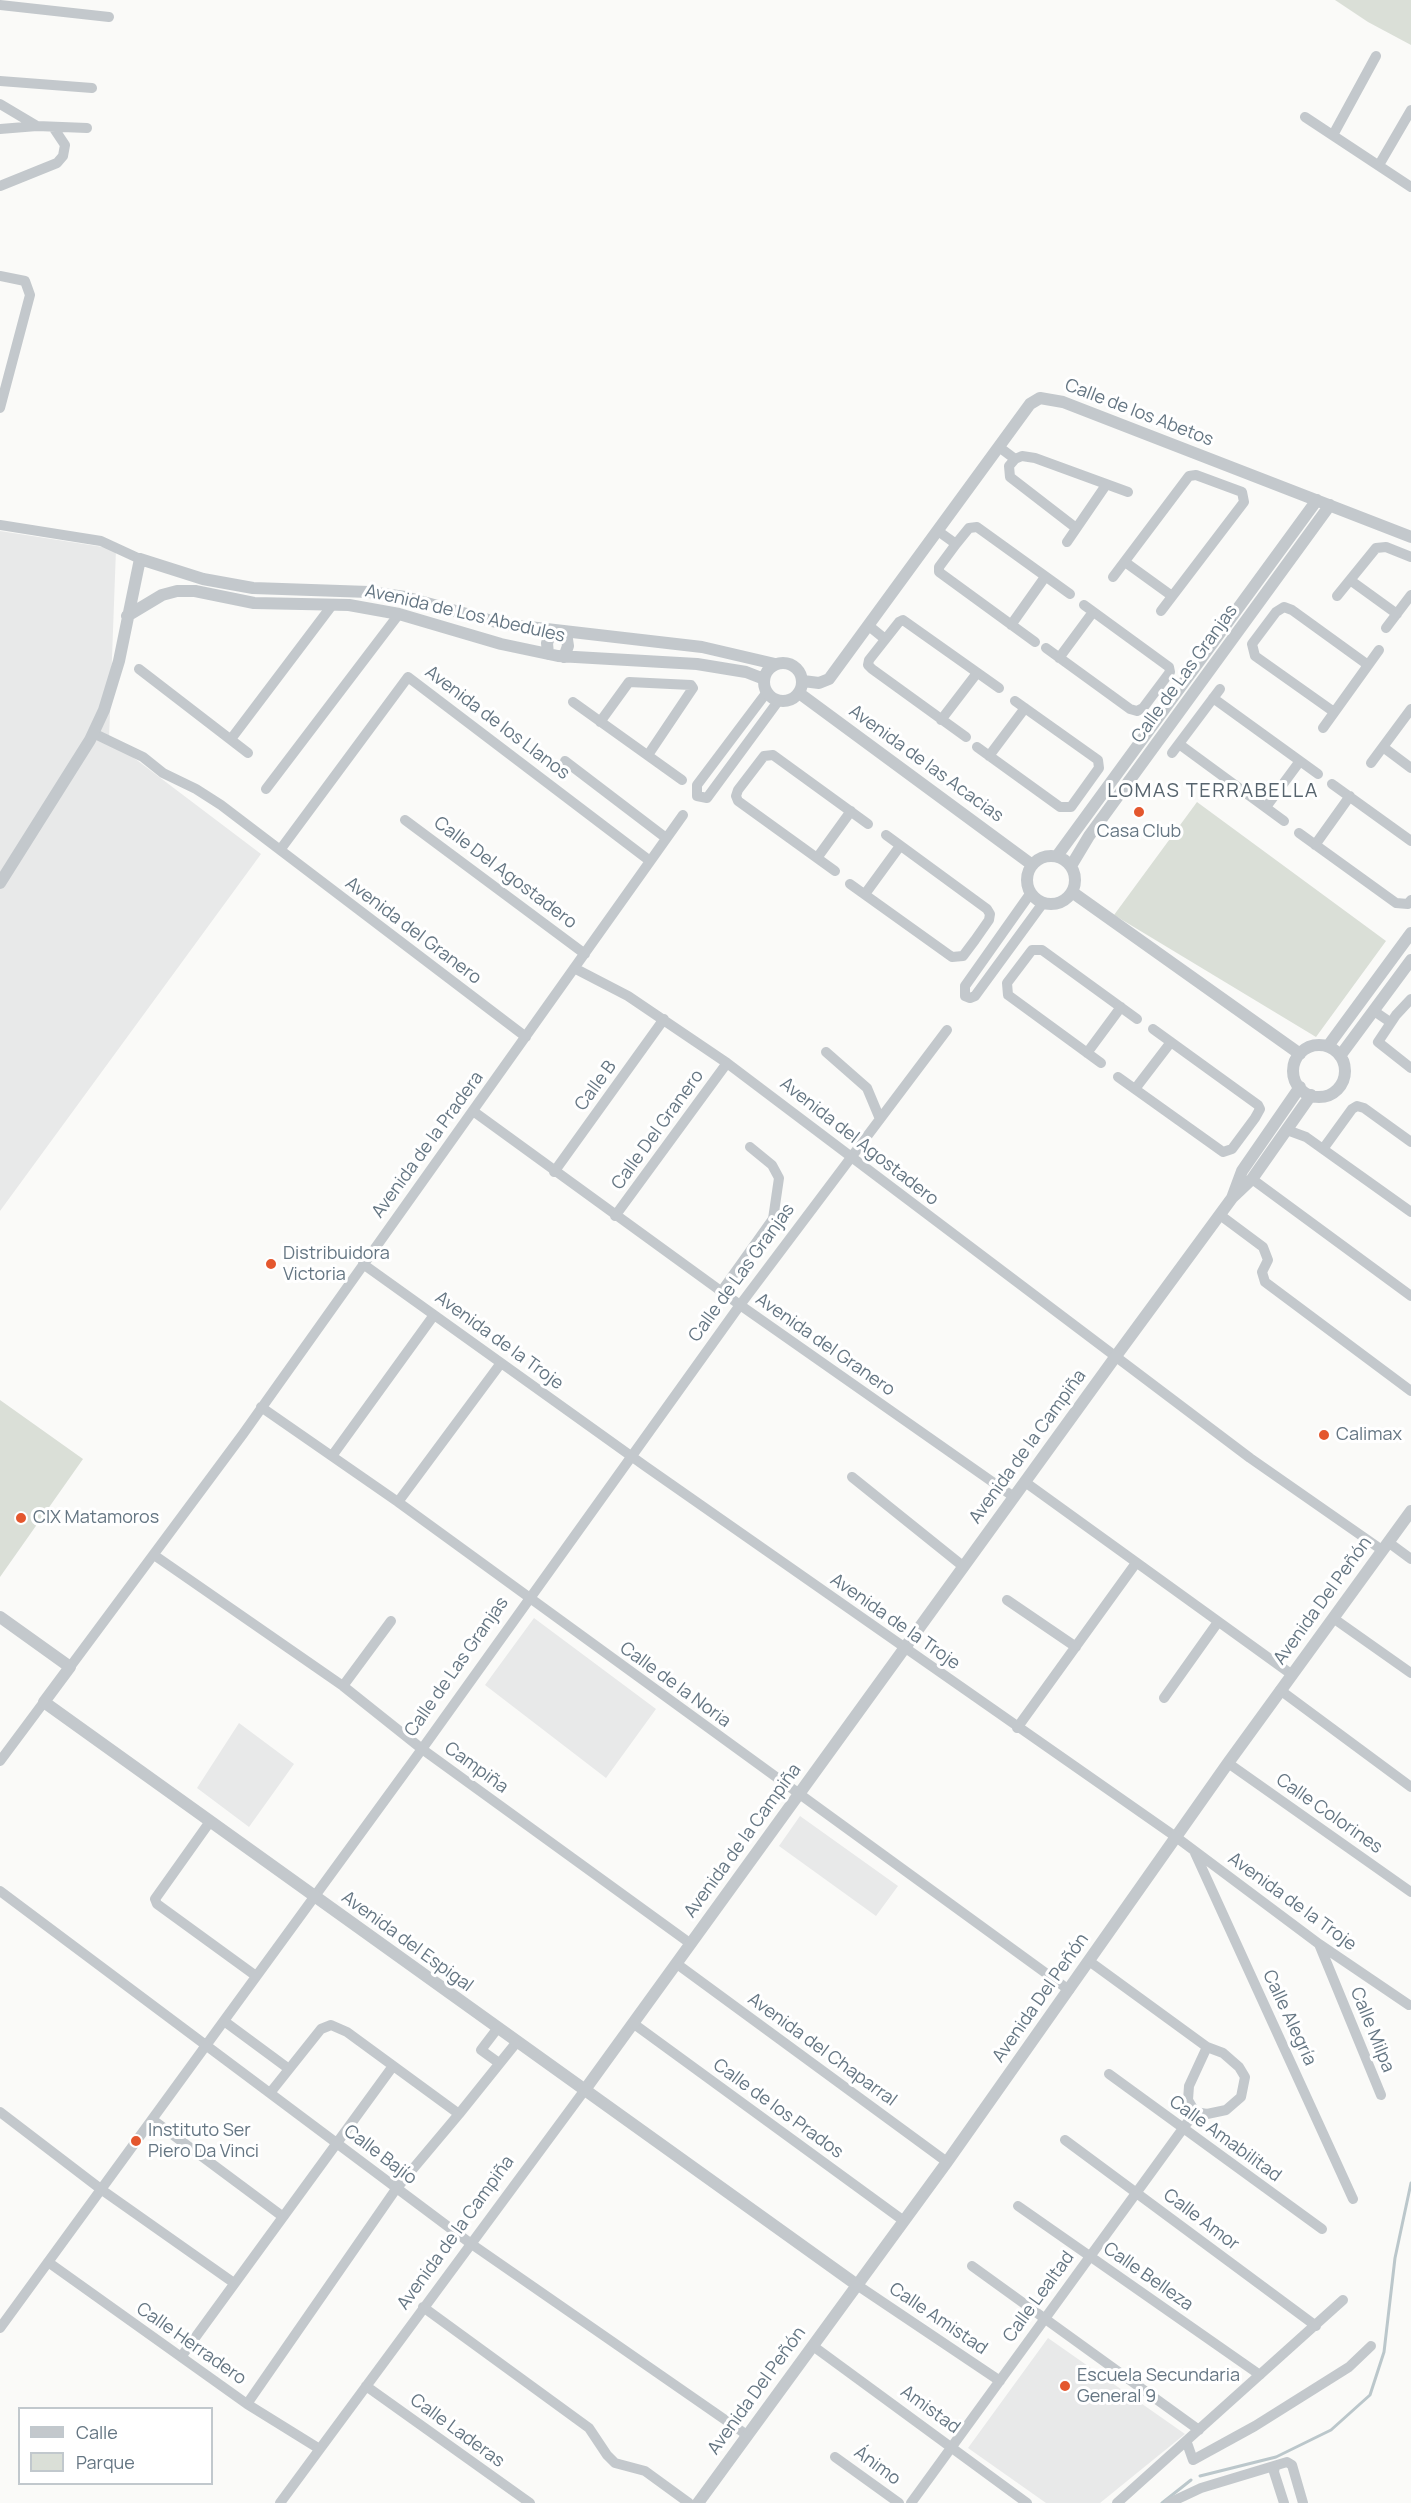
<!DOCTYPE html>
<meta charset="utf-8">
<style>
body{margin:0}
#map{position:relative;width:1411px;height:2503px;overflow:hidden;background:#fafaf8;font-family:Manrope,sans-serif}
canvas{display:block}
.legend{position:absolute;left:18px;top:2407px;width:195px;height:78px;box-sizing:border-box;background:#fff;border:2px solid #c1c8cd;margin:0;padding:8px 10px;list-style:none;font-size:18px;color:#657683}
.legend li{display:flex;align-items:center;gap:12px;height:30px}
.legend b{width:30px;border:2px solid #c1c8cd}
</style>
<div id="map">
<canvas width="1411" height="2503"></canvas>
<ul class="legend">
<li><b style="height:8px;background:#c3c8cc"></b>Calle</li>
<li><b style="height:16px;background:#dadfd7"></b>Parque</li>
</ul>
</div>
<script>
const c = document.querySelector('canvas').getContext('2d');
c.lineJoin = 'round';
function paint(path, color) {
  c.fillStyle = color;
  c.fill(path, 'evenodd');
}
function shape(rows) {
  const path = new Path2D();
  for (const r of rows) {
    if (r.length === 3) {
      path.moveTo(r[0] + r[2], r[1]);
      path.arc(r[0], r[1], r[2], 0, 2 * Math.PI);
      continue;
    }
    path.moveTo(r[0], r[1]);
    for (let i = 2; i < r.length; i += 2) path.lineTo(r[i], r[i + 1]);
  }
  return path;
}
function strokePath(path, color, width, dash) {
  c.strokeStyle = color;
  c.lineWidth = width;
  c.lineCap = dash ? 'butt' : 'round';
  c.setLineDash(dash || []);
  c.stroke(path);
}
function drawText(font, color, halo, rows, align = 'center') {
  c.font = font + ' Manrope,sans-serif';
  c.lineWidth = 6;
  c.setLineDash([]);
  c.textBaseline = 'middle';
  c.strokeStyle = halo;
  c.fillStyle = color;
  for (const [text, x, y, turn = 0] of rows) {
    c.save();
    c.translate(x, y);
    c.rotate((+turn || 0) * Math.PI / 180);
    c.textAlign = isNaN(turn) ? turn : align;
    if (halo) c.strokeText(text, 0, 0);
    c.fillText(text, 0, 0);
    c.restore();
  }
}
const built = shape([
 [0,531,116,549,109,739,261,854,0,1211],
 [534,1618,656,1709,606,1778,485,1685],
 [239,1723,294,1764,249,1827,197,1788],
 [800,1816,898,1886,876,1916,779,1846],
 [1048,2338,1185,2434,1100,2503,1046,2503,968,2448]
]);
const green = shape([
 [1335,0,1411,0,1411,45,1368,22],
 [1197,802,1386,941,1316,1037,1114,915],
 [0,1400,83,1459,0,1577]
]);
const stream = shape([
 [1200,2476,1276,2457,1331,2430,1370,2395,1384,2352,1395,2258,1411,2183],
 [1162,2503,1191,2480]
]);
const minor = shape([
 [0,5,109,17],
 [0,81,92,88],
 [0,104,37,126],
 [1305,117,1411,187],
 [0,129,37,126,87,128],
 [1333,135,1376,56],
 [1379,165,1411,110],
 [0,186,57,163,63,156,65,145,53,127],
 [0,276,25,281,30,295,0,408],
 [999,447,1015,459],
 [0,525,101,541,140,559],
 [1076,528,1010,477,1009,466,1015,459,1022,456,1035,458,1128,492],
 [938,531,956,544],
 [1067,542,1106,485],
 [1125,562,1172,596],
 [1113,577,1189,476,1196,475,1242,492,1244,502,1161,611],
 [1350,580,1397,614],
 [1337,596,1376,548,1386,547,1411,557],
 [1011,625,1045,577],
 [869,626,885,639],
 [1386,628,1411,595],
 [1035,642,939,572,939,567,956,544,969,528,977,527,1070,594],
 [1046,648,1130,709,1137,711,1143,708,1170,672,1169,667,1084,605],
 [1059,658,1093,612],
 [139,669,248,753],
 [767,692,697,785,697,796,707,798,779,700],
 [1213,698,1318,774],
 [573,702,682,780],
 [1334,712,1255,656,1252,644,1276,612,1284,607,1292,610,1368,665],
 [941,720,977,673],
 [600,722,629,682,691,685,693,688,648,755],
 [1323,728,1379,650],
 [93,733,143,757,163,773,196,789,221,805,526,1037],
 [966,737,872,669,868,665,869,660,899,622,903,620,999,688],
 [231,739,333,604],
 [1179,744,1284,821],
 [977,747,1060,807,1071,807,1099,768,1098,760,1015,701],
 [1383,747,1411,768],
 [1172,753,1220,689],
 [989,756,1025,708],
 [565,761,666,838],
 [1371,763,1411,709],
 [1332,784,1411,841],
 [266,789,399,614],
 [1266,807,1300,761],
 [405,820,585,954],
 [1299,833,1396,903,1408,904,1411,900],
 [1315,845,1350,796],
 [280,850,408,677,650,861],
 [817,858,851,811],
 [835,871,738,801,736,796,738,790,764,756,773,755,868,824],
 [850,884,952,957,963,956,975,940,989,920,990,914,987,909,886,835],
 [865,894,900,846],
 [1030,894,965,986,965,996,970,998,975,996,1043,903],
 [574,968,628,996,727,1063,1250,1458,1382,1550],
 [1411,999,1396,1015,1378,1042,1411,1068],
 [1374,1011,1390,1022],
 [826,1052,867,1088,880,1119],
 [1087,1053,1121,1007],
 [1101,1063,1008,995,1007,983,1032,950,1042,950,1137,1019],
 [1118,1077,1223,1152,1232,1149,1255,1118,1260,1109,1258,1105,1153,1029],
 [1135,1089,1171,1042],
 [473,1111,740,1305,1014,1497],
 [1287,1130,1306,1137,1411,1212],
 [1323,1149,1352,1109,1357,1106,1364,1108,1411,1142],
 [554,1172,664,1019],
 [1252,1179,1411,1296],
 [1220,1215,1263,1247,1268,1260,1262,1272,1265,1282,1411,1391],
 [615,1216,727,1063],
 [363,1264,645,1466,1176,1837,1319,1944,1409,2005],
 [721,1292,773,1219,779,1178,772,1165,750,1147],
 [261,1407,398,1502,1069,1990],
 [332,1456,434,1315],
 [852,1477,964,1567],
 [1025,1482,1291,1674],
 [398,1502,501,1363],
 [1388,1542,1411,1559],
 [154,1555,343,1686,422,1749,691,1944],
 [1007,1600,1076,1647],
 [1333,1618,1411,1673],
 [70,1667,243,1434,683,815],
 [343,1686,391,1621],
 [1280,1690,1411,1787],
 [1164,1698,1218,1622],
 [1017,1728,1136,1563],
 [0,1761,44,1702],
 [1228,1763,1411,1892],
 [209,1823,155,1899,157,1904,256,1976],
 [1195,1853,1353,2199],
 [0,1891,470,2243,747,2435],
 [1319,1944,1381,2095],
 [1089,1961,1207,2047,1223,2053,1239,2067,1245,2077,1241,2097,1226,2110,1207,2114,1195,2112],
 [677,1964,947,2162],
 [224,2021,289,2069],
 [634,2024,904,2221],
 [497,2029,481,2050,499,2063],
 [1109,2074,1322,2229],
 [0,2112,102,2190,234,2283],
 [1195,2112,1188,2100,1189,2086,1207,2047],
 [459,2114,516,2043],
 [153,2120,282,2216],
 [1065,2140,1316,2326],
 [1018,2206,1260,2375],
 [48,2262,247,2404,318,2448],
 [972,2266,1199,2430],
 [857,2285,1000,2381],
 [423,2307,589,2428,607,2455,615,2463,645,2471,689,2503],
 [0,2328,422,1749,740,1305,947,1030],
 [813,2346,1027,2503],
 [181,2357,393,2066],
 [366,2386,530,2503],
 [247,2404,396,2189,459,2114,347,2032,331,2025,321,2029,270,2093],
 [1187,2443,1193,2460,1255,2426,1349,2367,1371,2346],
 [835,2457,899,2503],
 [1275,2466,1274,2472,1284,2503],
 [280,2503,584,2091],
 [911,2503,1195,2112],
 [1117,2503,1343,2300],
 [1169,2503,1201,2488,1287,2462,1292,2465,1303,2503]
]);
const tertiary = shape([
 [127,616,162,595,177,591,195,591,254,603,349,605,399,614,501,644,558,656,697,664,746,672,764,679],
 [548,654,547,643,552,631],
 [564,657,568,646,566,633],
 [783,682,19],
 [803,681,819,683,829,679,1030,404,1040,398,1063,402,1411,537],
 [799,693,1031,864],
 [1051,880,24],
 [1057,856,1317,500],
 [1071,866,1089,836,1330,505],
 [0,883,90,740,104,710,119,661,140,559,203,579,253,588,369,592,405,597,503,624,702,647,775,664],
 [1072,892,1300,1054],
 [1319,1071,26],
 [1328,1046,1411,933],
 [1340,1056,1411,960],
 [1232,1198,1242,1171,1300,1087],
 [0,1617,70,1667,44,1702,857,2285],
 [584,2091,1116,1356,1232,1198,1252,1179,1311,1095],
 [698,2503,947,2162,1228,1763,1411,1511]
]);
const markers = [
 [1139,812,6,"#e4572e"],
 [271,1264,6,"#e4572e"],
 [1324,1435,6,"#e4572e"],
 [21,1518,6,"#e4572e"],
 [136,2141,6,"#e4572e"],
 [1065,2386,6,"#e4572e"]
];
const streetNames = [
 ["Calle de los Abetos",1139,413,21],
 ["Avenida de Los Abedules",465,614,13],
 ["Calle de Las Granjas",1185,674,-54],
 ["Avenida de los Llanos",497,723,37],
 ["Avenida de las Acacias",926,764,36],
 ["Calle Del Agostadero",505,873,37],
 ["Avenida del Granero",413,931,37],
 ["Calle B",596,1086,-54],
 ["Calle Del Granero",658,1130,-54],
 ["Avenida del Agostadero",859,1142,38],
 ["Avenida de la Pradera",428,1145,-54],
 ["Calle de Las Granjas",742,1273,-54],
 ["Avenida de la Troje",499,1341,36],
 ["Avenida del Granero",825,1345,35],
 ["Avenida de la Campiña",1028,1447,-54],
 ["Avenida Del Peñón",1323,1601,-54],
 ["Avenida de la Troje",895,1622,35],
 ["Calle de Las Granjas",457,1667,-55],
 ["Calle de la Noria",675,1685,36],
 ["Campiña",476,1768,36],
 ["Calle Colorines",1329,1814,35],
 ["Avenida de la Campiña",743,1841,-54],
 ["Avenida de la Troje",1292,1902,36],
 ["Avenida del Espigal",407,1942,36],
 ["Avenida Del Peñón",1041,1998,-55],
 ["Calle Alegría",1289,2018,65],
 ["Calle Milpa",1372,2030,68],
 ["Avenida del Chaparral",822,2050,36],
 ["Calle de los Prados",778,2109,36],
 ["Calle Amabilitad",1225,2139,36],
 ["Calle Bajío",380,2155,37],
 ["Calle Amor",1201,2220,37],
 ["Avenida de la Campiña",456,2233,-54],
 ["Calle Belleza",1148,2277,35],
 ["Calle Lealtad",1039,2297,-54],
 ["Calle Amistad",938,2319,34],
 ["Calle Herradero",191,2344,35],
 ["Avenida Del Peñón",757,2391,-54],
 ["Amistad",930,2410,36],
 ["Calle Laderas",457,2431,36],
 ["Ánimo",877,2466,36]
];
const poiNames = [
 ["Casa Club",1139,832,"center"],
 ["Distribuidora",283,1254],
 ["Victoria",283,1275],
 ["Calimax",1336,1435],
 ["CIX Matamoros",33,1518],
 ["Instituto Ser",148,2131],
 ["Piero Da Vinci",148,2152],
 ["Escuela Secundaria",1077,2376],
 ["General 9",1077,2397]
];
const neighbourhoodNames = [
 ["LOMAS TERRABELLA",1213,791]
];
paint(built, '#e8e9e9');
paint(green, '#dadfd7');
strokePath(stream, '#bbc7cb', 3);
strokePath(minor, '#c3c8cc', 10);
strokePath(tertiary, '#c3c8cc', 12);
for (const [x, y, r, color] of markers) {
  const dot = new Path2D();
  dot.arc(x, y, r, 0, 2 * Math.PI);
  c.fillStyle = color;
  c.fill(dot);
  strokePath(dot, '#fff', 2);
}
drawText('18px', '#657683', '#fff', streetNames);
drawText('18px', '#657683', '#fff', poiNames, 'left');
c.letterSpacing = '1.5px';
drawText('20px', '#57646e', '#fff', neighbourhoodNames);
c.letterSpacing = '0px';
</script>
